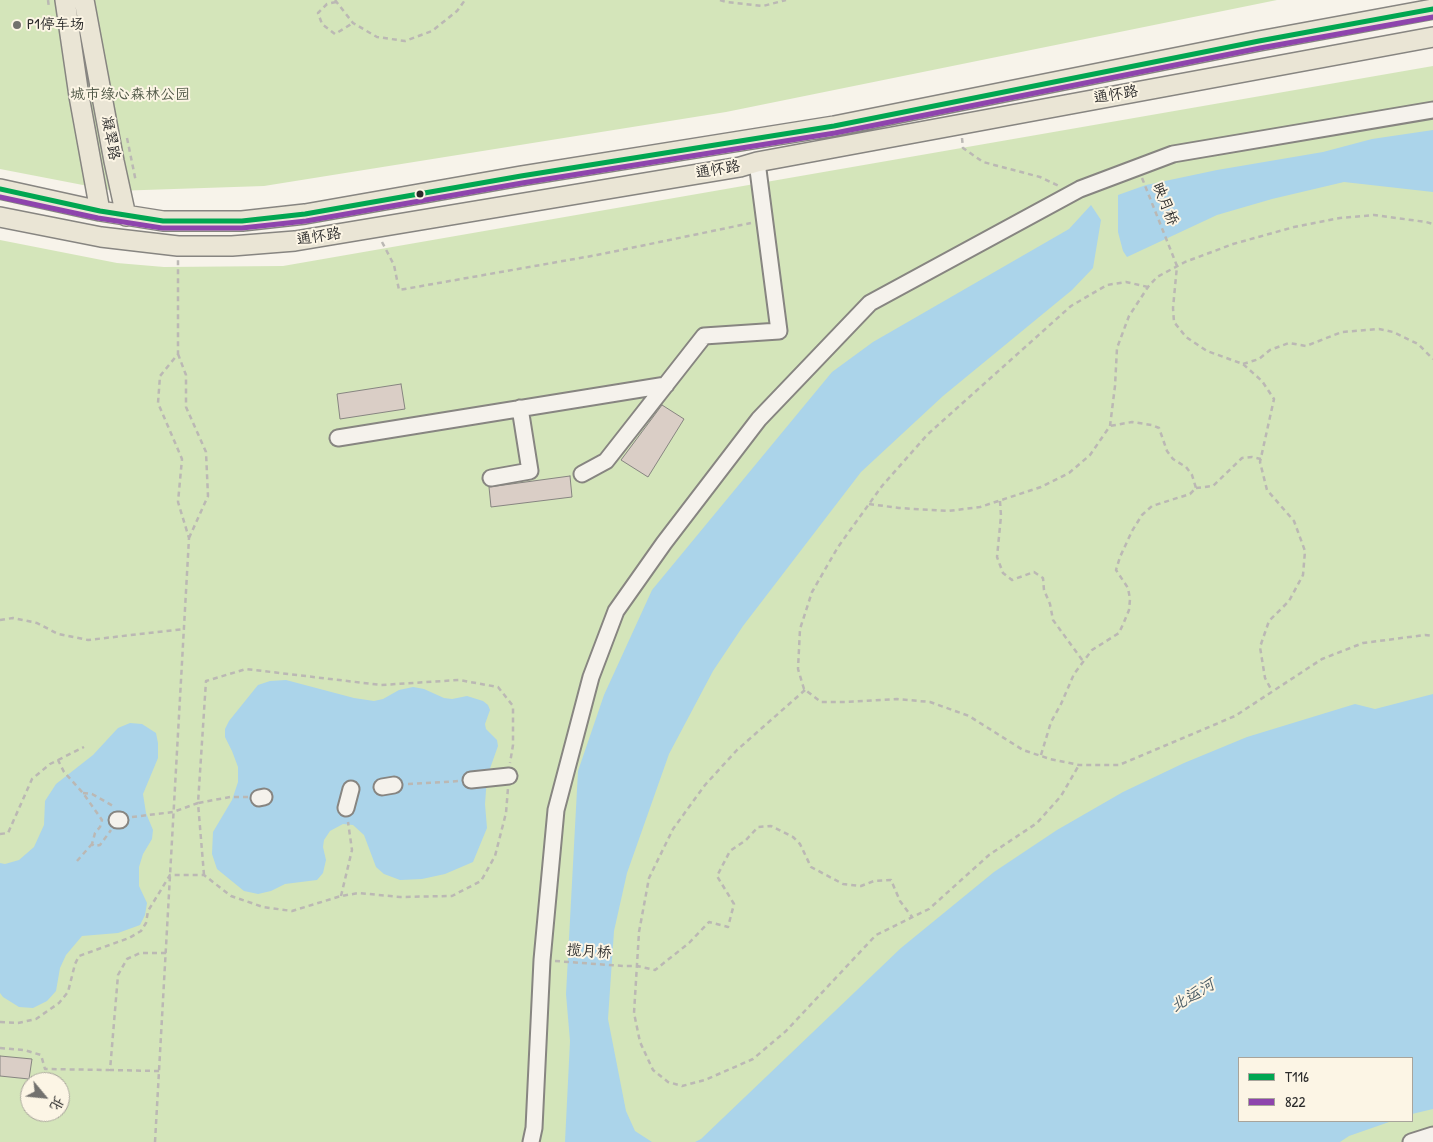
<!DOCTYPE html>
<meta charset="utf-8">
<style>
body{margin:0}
#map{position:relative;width:1433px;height:1142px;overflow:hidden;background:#f7f3ea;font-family:"Patrick Hand","LXGW WenKai TC",sans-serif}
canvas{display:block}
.legend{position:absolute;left:1238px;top:1057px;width:175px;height:65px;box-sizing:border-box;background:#fcf5e5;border:1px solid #a8a49b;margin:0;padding:6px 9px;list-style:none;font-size:15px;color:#2b2b2b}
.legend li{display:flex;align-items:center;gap:10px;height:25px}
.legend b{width:25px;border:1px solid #a8a49b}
.north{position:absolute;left:20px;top:1072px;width:50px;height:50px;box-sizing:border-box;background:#fcf5e5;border:1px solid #a8a49b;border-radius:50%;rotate:118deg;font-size:14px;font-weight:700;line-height:20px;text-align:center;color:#2b2b2b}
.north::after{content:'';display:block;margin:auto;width:18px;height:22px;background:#72716e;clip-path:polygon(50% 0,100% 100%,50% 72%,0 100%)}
</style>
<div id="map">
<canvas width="1433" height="1142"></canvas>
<ul class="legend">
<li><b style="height:6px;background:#00a651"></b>T116</li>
<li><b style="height:6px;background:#8e44ad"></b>822</li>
</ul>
<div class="north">北</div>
</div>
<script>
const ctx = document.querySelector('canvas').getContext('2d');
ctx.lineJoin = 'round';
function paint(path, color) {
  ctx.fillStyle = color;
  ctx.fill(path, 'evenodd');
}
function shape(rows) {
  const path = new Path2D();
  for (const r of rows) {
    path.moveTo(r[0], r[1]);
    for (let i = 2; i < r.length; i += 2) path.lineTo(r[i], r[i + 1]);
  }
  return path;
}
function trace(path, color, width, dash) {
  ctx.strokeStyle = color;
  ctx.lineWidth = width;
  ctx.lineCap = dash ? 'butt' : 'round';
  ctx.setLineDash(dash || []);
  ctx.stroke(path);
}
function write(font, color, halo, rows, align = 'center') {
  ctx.font = font + ' "Patrick Hand","LXGW WenKai TC",sans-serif';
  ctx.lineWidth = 4;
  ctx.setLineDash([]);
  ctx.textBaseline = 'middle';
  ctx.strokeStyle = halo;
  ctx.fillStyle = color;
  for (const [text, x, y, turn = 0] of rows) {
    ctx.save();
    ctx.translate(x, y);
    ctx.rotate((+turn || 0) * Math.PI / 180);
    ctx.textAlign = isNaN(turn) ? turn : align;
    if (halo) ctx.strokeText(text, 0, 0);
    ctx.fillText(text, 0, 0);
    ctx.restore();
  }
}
paint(shape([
 [0,0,1277,0,726,112,264,186,114,191,0,169],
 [1433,66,1433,1142,0,1142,0,240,117,263,164,267,283,266],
 [1239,1058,1412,1058,1412,1121,1239,1121],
 [30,1082,60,1082,60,1112,30,1112]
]), '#d4e5ba');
paint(shape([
 [1433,130,1433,192,1344,182,1272,199,1217,215,1127,257,1123,251,1118,232,1118,195,1146,185,1217,170,1323,152,1372,139],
 [1091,205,1101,220,1093,268,1072,290,943,396,861,472,743,626,713,671,669,754,627,873,614,931,608,1019,626,1111,635,1131,652,1142,565,1142,570,1041,566,994,578,771,604,695,652,590,832,372,873,342,1069,229],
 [286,680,354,698,374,701,383,699,399,690,413,687,424,689,444,698,452,699,467,696,483,701,488,705,490,710,485,724,486,729,497,740,498,746,487,777,485,804,487,828,473,862,445,874,422,879,400,880,384,874,376,867,364,835,353,825,343,824,330,831,324,840,323,847,326,860,323,873,317,880,285,884,271,891,258,894,244,891,217,869,212,854,213,832,232,800,238,782,238,767,232,751,225,737,225,729,229,721,258,685,270,681],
 [1433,694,1433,1109,1412,1114,1412,1058,1239,1058,1239,1121,1392,1121,1349,1136,1340,1142,695,1142,701,1139,901,948,994,872,1057,830,1123,792,1184,763,1247,737,1355,704,1375,709],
 [130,723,142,724,156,733,158,743,158,758,143,794,146,813,153,830,152,839,143,854,139,867,139,886,147,903,145,915,140,925,118,933,82,936,66,955,60,968,56,991,47,1001,33,1008,19,1007,3,997,0,993,0,863,5,864,19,860,34,847,44,825,45,801,56,784,93,755,118,728]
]), '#abd4ea');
const building = shape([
 [401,384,405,409,340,419,337,394,401,384],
 [662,405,684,419,648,477,621,460,662,405],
 [570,476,572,497,491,507,489,487,570,476],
 [0,1056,32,1059,29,1079,0,1076,0,1056]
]);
paint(building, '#dacec6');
trace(building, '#878581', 1);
const minor = shape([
 [338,438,666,385],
 [582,474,606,461,704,336,779,331,757,162],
 [491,478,530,471,520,408],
 [471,780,509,776],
 [382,787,394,785],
 [259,798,264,797],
 [346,808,351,789],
 [117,820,120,820],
 [531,1142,534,1128,542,960,556,810,591,677,616,611,664,543,759,419,870,303,1080,189,1173,154,1433,110],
 [1411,1142,1433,1135]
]);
const major = shape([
 [65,0,79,96,100,211],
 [84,0,114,161,126,216],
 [0,189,100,211,163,221,242,221,305,214,521,176,834,126,1259,41,1433,9],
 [0,217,101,237,178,246,232,246,295,241,740,167,757,162,1433,37]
]);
trace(minor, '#878581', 19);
trace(major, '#878581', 22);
trace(shape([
 [48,0,49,8],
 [335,0,353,23,377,37,405,41,432,31,457,11,465,0],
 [720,0,726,2,763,6,786,0],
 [336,2,327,4,318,13,322,24,335,34,353,23],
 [127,138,136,182],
 [962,138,963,148,983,162,1040,177,1059,186],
 [1142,178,1177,266,1173,308,1174,322,1186,337,1207,351,1243,364,1262,381,1274,399,1260,462,1267,490,1294,521,1305,551,1303,575,1289,601,1269,621,1260,647,1265,678,1272,691],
 [382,242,394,265,399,290,597,255,751,223],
 [1148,287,1126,282,1107,285,1071,306,928,434,882,486,838,547,812,592,800,629,798,669,804,689,821,702,846,702,897,699,930,702,969,716,1023,750,1050,759,1079,765,1119,765,1235,716,1322,659,1363,643,1425,635,1433,636],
 [178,354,186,375,186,407,206,452,208,496,189,538],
 [1243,364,1259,359,1270,350,1289,343,1306,346,1342,332,1379,329,1393,332,1418,344,1433,359],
 [1196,488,1213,486,1242,458,1252,457,1261,459],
 [1000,501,1001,516,997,557,1003,573,1012,580,1034,572,1043,578,1044,590,1050,604,1053,620,1083,661],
 [869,504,899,508,948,511,980,507,1041,487,1069,473,1090,455,1110,426,1115,386,1117,348,1129,316,1148,287,1157,277,1185,262,1233,244,1294,227,1340,218,1374,215,1426,222,1433,224],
 [0,620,13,618,37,623,58,634,88,640,184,629],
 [805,690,737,750,705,785,673,829,649,878,639,932,634,1013,640,1042,653,1070,668,1082,682,1086,705,1080,753,1059,786,1031,876,935,929,909,989,855,1037,823,1061,796,1079,765],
 [1041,755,1051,722,1061,704,1074,674,1092,650,1119,633,1124,622,1129,610,1130,599,1128,588,1116,570,1120,557,1132,531,1142,515,1152,506,1190,494,1196,488,1192,475,1186,467,1173,459,1167,451,1159,428,1152,425,1132,422,1110,426],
 [58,760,84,747],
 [408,784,460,781],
 [83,793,92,794,115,807],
 [248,797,230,797,198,803,206,681,246,669,381,685,459,680,498,687,513,706,513,745,510,763],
 [132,817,173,812,198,803,204,875],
 [0,834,8,833,32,779,50,764,58,760,64,772,83,793,102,820,100,827,95,833,92,844,94,846,100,845,111,830],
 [77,861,92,844],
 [341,896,352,850,348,822],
 [555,961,623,966,637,966,655,970,689,943,709,922,728,927,734,904,717,876,730,851,746,840,758,827,771,826,793,837,800,844,811,867,843,884,861,886,874,881,891,880,900,901,912,917],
 [0,1022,18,1023,36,1019,59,1003,68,992,75,964,79,956,129,938,141,931,146,923,148,911,170,875,204,875,231,896,263,907,292,911,341,896,359,893,400,897,452,896,481,881,495,856,506,813,508,788],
 [0,1048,24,1050,41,1055,45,1069,109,1070],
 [159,1071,110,1070,118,975,127,959,140,953,166,953],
 [155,1142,189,538,178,502,182,459,158,403,160,376,178,354,178,260]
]), '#bbb8b4', 2.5, [5, 4]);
trace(minor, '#f5f2ec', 15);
trace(major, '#eae5d5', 19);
trace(shape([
 [0,189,100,211,163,221,242,221,305,214,521,176,834,126,1259,41,1433,9]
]), '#00a651', 5);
trace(shape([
 [0,197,98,218,162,228,242,228,306,221,522,183,835,133,1260,48,1433,17]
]), '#8e44ad', 5);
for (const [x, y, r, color] of [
 [17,25,5,"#72716e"],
 [420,194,4.5,"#2b2b2b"]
]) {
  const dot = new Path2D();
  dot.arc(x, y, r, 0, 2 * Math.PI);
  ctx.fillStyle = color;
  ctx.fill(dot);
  trace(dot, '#fcf5e5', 2);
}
write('15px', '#2b2b2b', '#fcf5e5', [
 ["P1停车场",27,25]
], 'left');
write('15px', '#4e5645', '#fcf5e5', [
 ["城市绿心森林公园",130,95]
]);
write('15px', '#2b2b2b', '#fcf5e5', [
 ["通怀路",1116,95,-10],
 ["凝翠路",110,138,79],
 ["通怀路",718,170,-10],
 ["映月桥",1165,204,68],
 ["通怀路",319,237,-9],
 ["揽月桥",589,952,4]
]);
write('italic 16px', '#485a64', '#fcf5e5', [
 ["北运河",1193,996,-31]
]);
</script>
